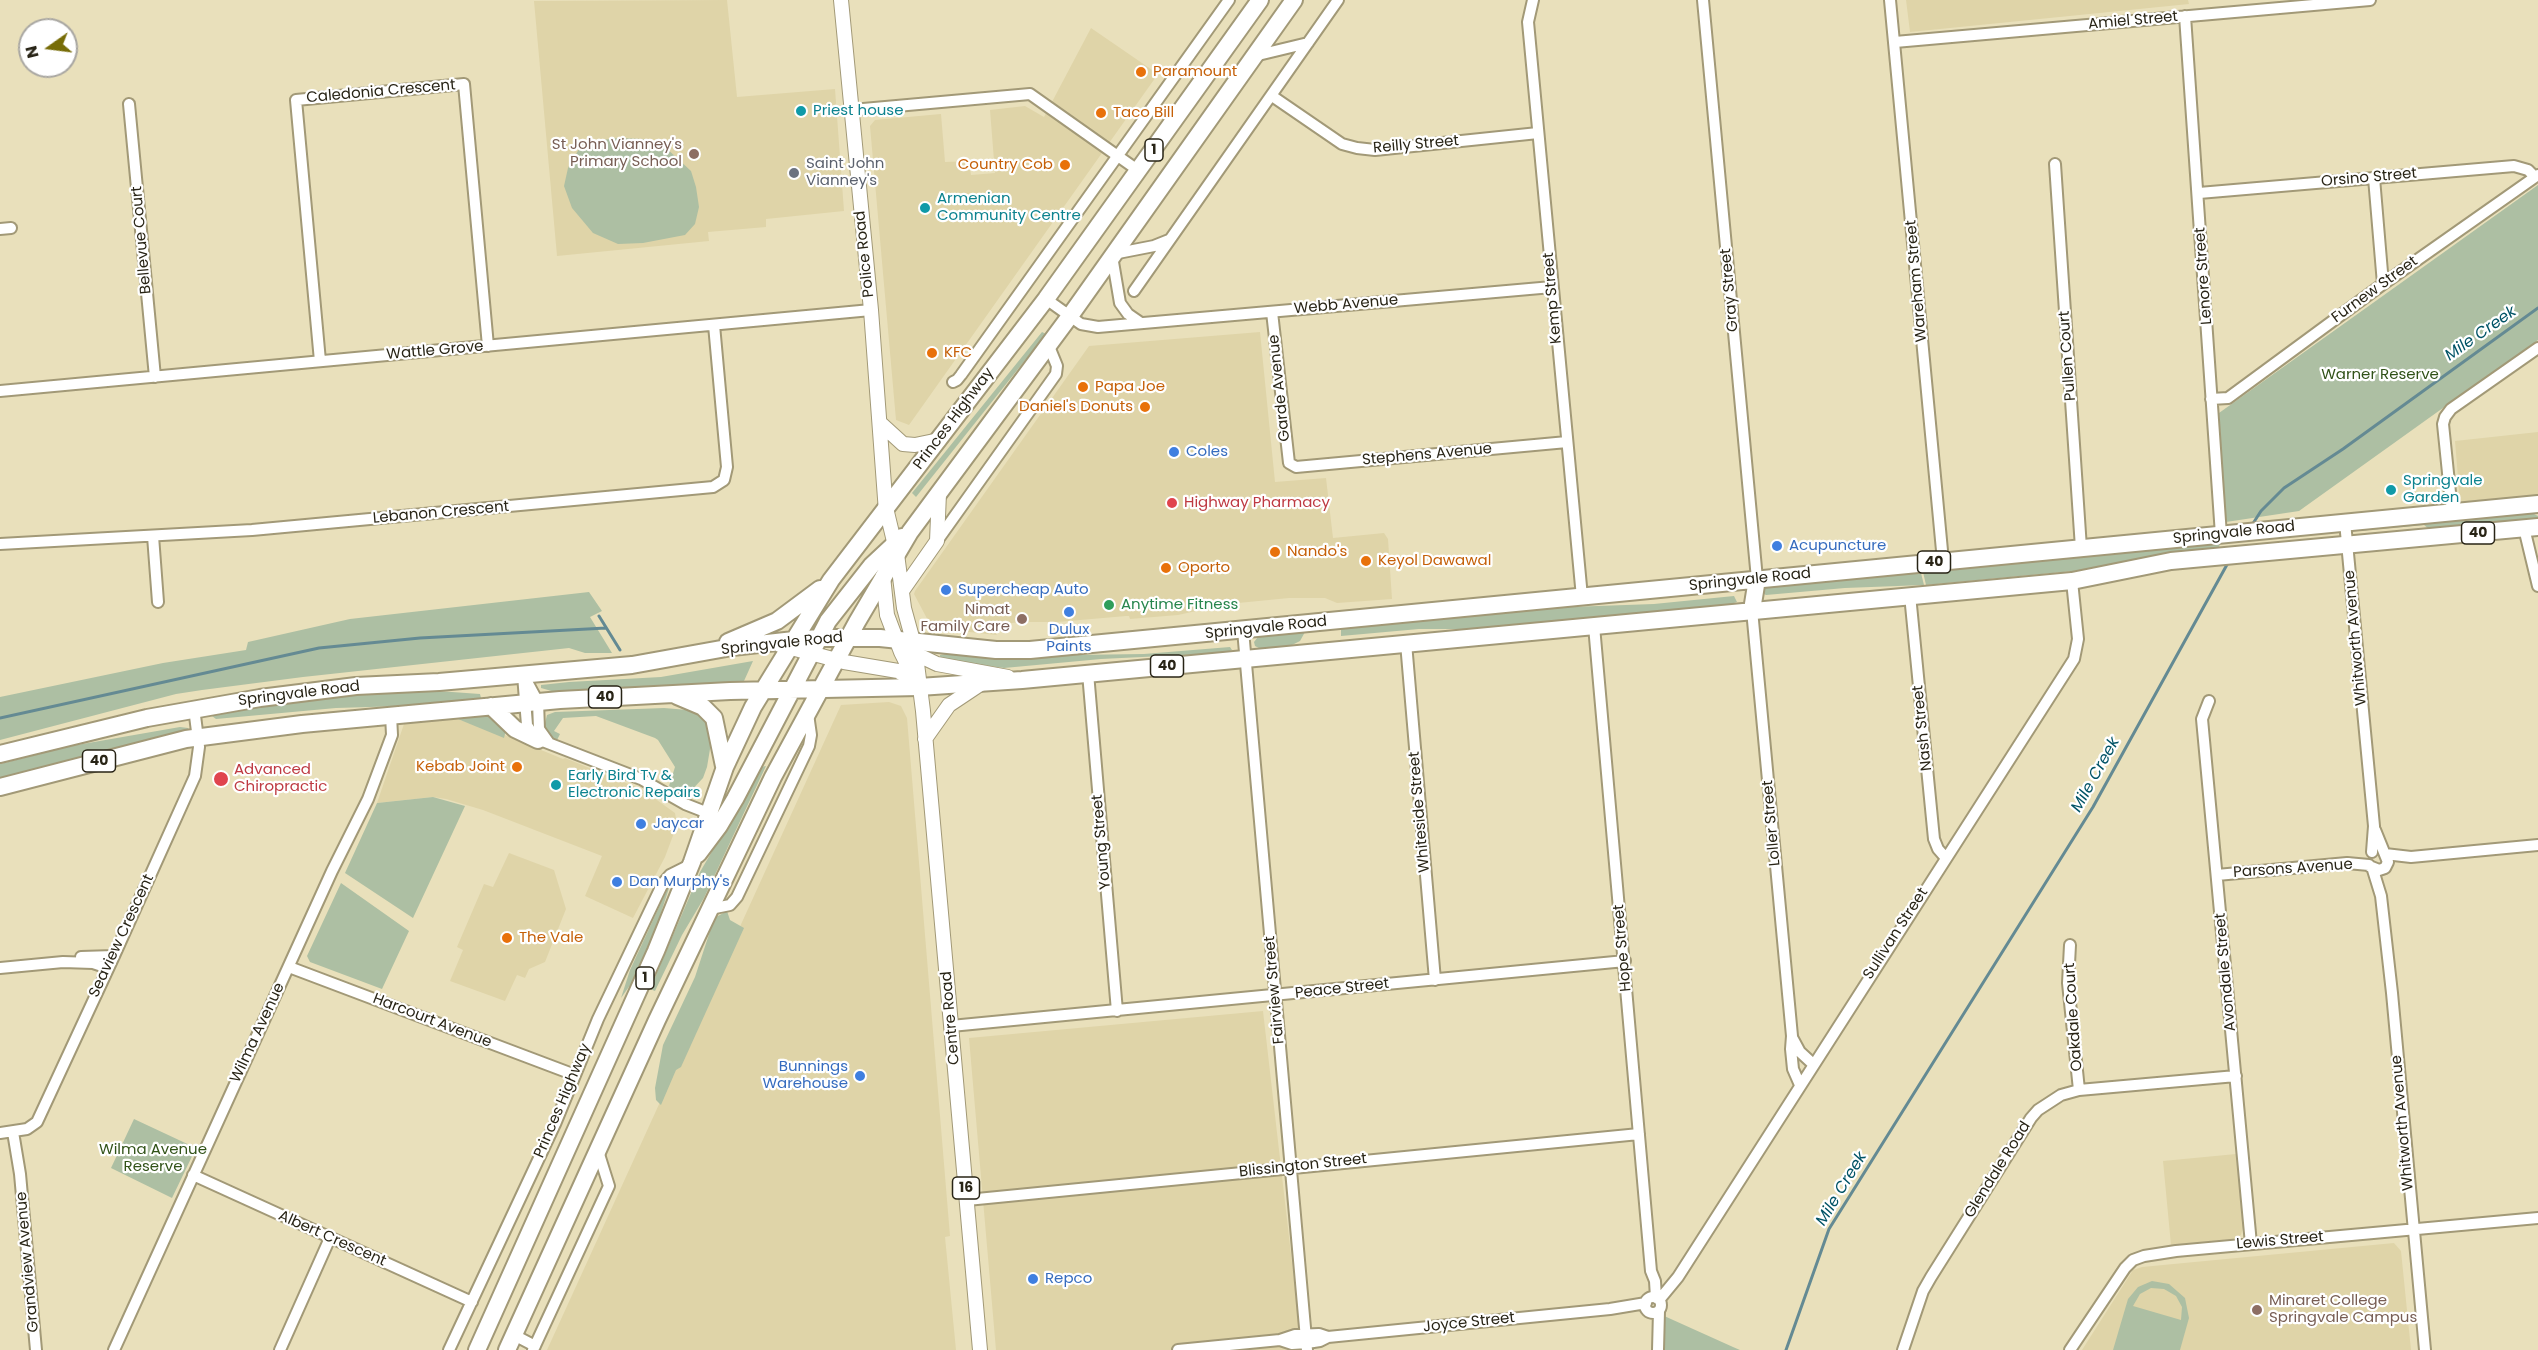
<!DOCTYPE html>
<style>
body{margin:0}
#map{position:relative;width:2538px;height:1350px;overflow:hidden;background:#e9e0bb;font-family:Poppins,sans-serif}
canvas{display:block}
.north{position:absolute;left:18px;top:18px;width:60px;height:60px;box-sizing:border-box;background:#fff;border:2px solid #a9a7a2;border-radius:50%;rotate:256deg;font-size:16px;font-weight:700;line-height:24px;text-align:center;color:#282416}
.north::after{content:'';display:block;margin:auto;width:21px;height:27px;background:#776c07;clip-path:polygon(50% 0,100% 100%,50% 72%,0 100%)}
</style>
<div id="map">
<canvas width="2538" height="1350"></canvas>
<div class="north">N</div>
</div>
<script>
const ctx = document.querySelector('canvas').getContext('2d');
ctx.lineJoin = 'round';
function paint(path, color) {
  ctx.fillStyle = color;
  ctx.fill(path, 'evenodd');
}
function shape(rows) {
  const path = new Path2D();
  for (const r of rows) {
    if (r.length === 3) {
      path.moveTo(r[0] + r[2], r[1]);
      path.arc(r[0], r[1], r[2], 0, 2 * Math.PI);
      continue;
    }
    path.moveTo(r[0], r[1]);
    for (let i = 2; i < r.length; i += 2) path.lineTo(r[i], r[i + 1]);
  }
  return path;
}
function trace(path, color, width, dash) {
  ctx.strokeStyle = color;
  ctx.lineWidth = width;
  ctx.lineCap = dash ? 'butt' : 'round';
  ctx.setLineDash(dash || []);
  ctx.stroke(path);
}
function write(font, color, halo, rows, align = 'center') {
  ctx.font = font + ' Poppins,sans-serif';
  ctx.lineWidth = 4.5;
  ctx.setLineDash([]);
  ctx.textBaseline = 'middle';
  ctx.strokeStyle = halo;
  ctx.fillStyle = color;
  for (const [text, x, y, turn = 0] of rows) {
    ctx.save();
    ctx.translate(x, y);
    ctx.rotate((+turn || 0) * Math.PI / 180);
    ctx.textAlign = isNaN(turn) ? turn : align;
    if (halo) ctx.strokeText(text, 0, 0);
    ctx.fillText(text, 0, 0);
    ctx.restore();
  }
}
paint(shape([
 [727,0,737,97,835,89,844,211,766,219,766,227,708,232,709,241,557,256,534,1],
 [1906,0,2188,0,2189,4,1910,32],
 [1091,28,1158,74,909,425,896,420,870,126,875,120,941,114,945,162,969,161,971,175,995,173,990,110,1025,106,1044,117],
 [1260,332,1275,482,1326,478,1333,538,1384,533,1388,539,1392,599,1337,603,1325,598,1289,598,1228,604,1178,615,1130,619,1129,616,1126,616,1057,622,1021,622,1002,624,993,628,997,635,932,628,914,594,915,591,1089,346],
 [2538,432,2538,495,2460,502,2455,441],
 [889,702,901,706,907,718,950,1236,945,1237,956,1350,547,1350,841,705],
 [454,718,495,731,563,759,565,758,643,790,675,813,677,825,665,857,633,918,585,896,602,856,483,810,446,799,433,797,377,803,404,724],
 [509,853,554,870,566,909,545,962,529,969,525,978,517,975,505,1001,450,981,463,950,457,947,484,884,493,887],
 [1263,1011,1302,1350,996,1350,969,1038],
 [2236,1154,2243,1227,2241,1235,2234,1239,2171,1245,2163,1161],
 [2394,1243,2401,1251,2411,1350,2082,1350,2133,1270,2142,1267]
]), '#dfd4a8');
paint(shape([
 [618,138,643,139,664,146,691,171,696,187,699,207,695,224,685,235,643,243,618,244,593,233,572,208,564,186,568,168,579,149,595,141],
 [2538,185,2538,340,2299,511,2226,522,2219,413],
 [1042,332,1046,334,916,497,912,493],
 [2532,513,2538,516,2538,520,2429,529,2424,525,2358,531,2367,528],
 [2221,542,2218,549,2095,569,1926,585,1923,572],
 [1921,573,1924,585,1845,588,1766,595,1762,593,1764,588,1770,587],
 [589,592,602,611,590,617,612,653,585,653,569,648,303,677,202,690,176,694,0,740,0,697,163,663,246,650,248,642,350,619],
 [1734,596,1737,602,1731,604,1478,629,1419,629,1341,636,1341,629,1569,607,1654,604],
 [1305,632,1300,641,1288,647,1261,649,1255,646,1254,642,1258,637],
 [1230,647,1232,650,1225,653,1101,659,1004,668,940,659,940,655,946,654,1025,659,1073,655,1144,654],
 [753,661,744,681,735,682,555,692,541,688,541,685,569,682,661,677],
 [438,691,480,694,481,698,403,706,336,708,216,719,212,716,230,710,354,695],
 [664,708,688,710,699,713,707,718,711,743,707,767,703,778,688,794,682,793,669,786,675,767,658,740,655,738,596,716,563,718,554,731,560,734,557,740,548,736,544,727,547,715,555,712],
 [489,715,506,730,504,738,453,717],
 [180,727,188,728,189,730,112,751,110,750,96,753,0,780,0,764,71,746],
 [766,766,704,898,682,935,655,991,650,989,700,872,761,767],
 [433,797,465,806,413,918,345,873,377,803],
 [672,879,655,931,633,981,621,998,630,970],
 [341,883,409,931,382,989,310,962,307,956],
 [727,911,730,920,744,928,681,1067,676,1070,661,1105,656,1100,655,1088,663,1045,695,977,713,922,716,917],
 [134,1119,196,1148,172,1198,111,1168],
 [2152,1281,2169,1284,2185,1298,2189,1318,2180,1350,2113,1350,2128,1299,2138,1287],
 [2151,1288,2164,1289,2176,1296,2182,1307,2181,1320,2133,1306,2140,1294],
 [1662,1315,1733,1347,1740,1350,1665,1350]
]), '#adbfa3');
trace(shape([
 [2252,525,2261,511,2284,488,2343,449,2538,308],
 [599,616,620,650],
 [0,718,319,648,420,638,606,628],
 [1786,1350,1829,1229,2093,807,2229,561]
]), '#648a93', 3);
const minor = shape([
 [1533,0,1528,22,1582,597],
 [1703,0,1757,579],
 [1890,0,1943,561],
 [2185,16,2221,535],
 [1895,42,2370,0],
 [1254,56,1308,43],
 [1272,96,1342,144,1357,148,1375,150,1538,133],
 [129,104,155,377],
 [852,110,1030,94,1139,171],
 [2055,164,2081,548],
 [2374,178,2383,284],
 [2199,193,2514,166,2528,170,2535,177],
 [0,229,11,228],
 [1113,254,1154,246,1169,240],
 [1112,256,1120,303,1128,314,1141,323],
 [1134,291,1338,0],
 [1046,299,1081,324,1098,327,1552,287],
 [1272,312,1289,463,1296,467,1567,442],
 [320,361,296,100,464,84,488,346],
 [953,382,957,380,961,375,1229,0],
 [0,391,871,310],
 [2211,399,2228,398,2383,284,2538,175],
 [2452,512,2443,424,2445,417,2451,409,2538,348],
 [2345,522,2374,826,2372,852],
 [2524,528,2538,586],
 [153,536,158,602],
 [937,541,1056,374,1057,366,1048,344],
 [0,544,252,530,713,487,724,480,727,467,714,325],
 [1910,595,1934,839,1938,849,1945,857],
 [1752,610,1792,1036,1791,1049,1793,1069,1800,1085],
 [1594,626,1651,1271,1655,1281,1656,1298],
 [1243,630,1307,1350],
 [1406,643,1435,980],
 [1088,673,1117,1011],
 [523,675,527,725,535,738,641,779,685,804,708,813],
 [525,678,538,702,539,729,549,743],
 [2209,701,2202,719,2251,1244],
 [2385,854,2411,857,2538,845],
 [2369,866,2379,870,2385,868,2388,862,2375,830],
 [2373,870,2381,896,2392,993,2425,1350],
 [2217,875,2347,863,2369,865],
 [710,909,730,905,737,897,809,746,811,735,808,714],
 [2070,945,2068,983,2079,1090],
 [81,957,114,956],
 [289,967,575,1075],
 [0,968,63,962,93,963,108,968],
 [951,1026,1625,961],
 [1793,1039,1800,1052,1813,1064],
 [13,1132,20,1174,36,1350],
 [0,1133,27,1129,37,1122,114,956,195,776,199,747,194,708],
 [193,1175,472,1302],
 [967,1200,1639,1134],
 [1653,1305,8],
 [1659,1300,1678,1277,2074,659,2078,639,2072,581],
 [514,1335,535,1346],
 [1280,1340,1292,1344,1307,1343,1320,1341,1328,1337,1610,1309,1646,1303],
 [114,1350,332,871,368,799,392,735,391,715],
 [280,1350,330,1238],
 [449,1350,555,1124,598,1019,663,883,670,875,690,865],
 [533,1350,609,1186,598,1151],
 [1178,1350,1280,1340,1295,1335,1319,1334,1328,1337],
 [1658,1350,1659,1311],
 [1903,1350,1923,1291,1931,1277,2031,1118,2038,1110,2061,1095,2079,1090,2236,1076],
 [2070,1350,2125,1268,2133,1260,2144,1256,2176,1251,2538,1218]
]);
const major = shape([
 [841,0,871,310,886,512],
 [880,423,903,444,915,445,939,440],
 [886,508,897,554,904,608,915,648,923,711,980,1350],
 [883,576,887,615,901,652,915,680],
 [902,591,937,541,939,493],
 [780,645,844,662,898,671,914,681],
 [912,652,937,664,1008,677],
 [925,739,949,705,982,683]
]);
const highway = shape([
 [1752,610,1757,579],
 [728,642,777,621,820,589],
 [677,696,703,707,714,718,724,766],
 [491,706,515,729,538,740],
 [0,754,147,718,260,698,356,686,439,682,632,665,732,647,794,640,819,638,880,638,996,650,1030,650,2538,504],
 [0,787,186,739,302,724,560,700,730,691,919,687,1022,680,2072,581,2171,561,2538,527],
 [698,854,719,826,735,799,828,621,872,565,902,537],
 [477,1350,656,951,692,862,725,767,753,707,831,580,1046,299,1260,0],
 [507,1350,657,1020,773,777,857,622,910,532,1070,316,1294,0]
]);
trace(minor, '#a29977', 14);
trace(major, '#a29977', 16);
trace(highway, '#a29977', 20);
trace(minor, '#fff', 10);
trace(major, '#fff', 14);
trace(highway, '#fff', 16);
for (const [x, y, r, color] of [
 [1141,72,6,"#e8710a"],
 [801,111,6,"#0f9aa8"],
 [1101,113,6,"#e8710a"],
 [694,154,6,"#8d6e63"],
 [1065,165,6,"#e8710a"],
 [794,173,6,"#6b7280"],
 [925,208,6,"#0f9aa8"],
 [932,353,6,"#e8710a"],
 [1083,387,6,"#e8710a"],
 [1145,407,6,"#e8710a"],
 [1174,452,6,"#3f7fe0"],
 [2391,490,6,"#0f9aa8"],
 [1172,503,6,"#e0444e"],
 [1777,546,6,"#3f7fe0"],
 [1275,552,6,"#e8710a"],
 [1366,561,6,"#e8710a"],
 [1166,568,6,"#e8710a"],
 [946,590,6,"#3f7fe0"],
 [1109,605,6,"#2e9e5b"],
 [1069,612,6,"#3f7fe0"],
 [1022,619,6,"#8d6e63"],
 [517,767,6,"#e8710a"],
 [221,779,8,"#e0444e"],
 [556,785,6,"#0f9aa8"],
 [641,824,6,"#3f7fe0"],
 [617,882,6,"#3f7fe0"],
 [507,938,6,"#e8710a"],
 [860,1076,6,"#3f7fe0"],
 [1033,1279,6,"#3f7fe0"],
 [2257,1310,6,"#8d6e63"]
]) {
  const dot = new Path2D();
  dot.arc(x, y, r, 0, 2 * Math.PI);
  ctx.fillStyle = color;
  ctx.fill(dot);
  trace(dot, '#fff', 2);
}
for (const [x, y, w] of [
 [1154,150,18],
 [2478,533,33],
 [1934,562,33],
 [1167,666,33],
 [605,697,33],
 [99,761,33],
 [645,978,18],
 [966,1188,27]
]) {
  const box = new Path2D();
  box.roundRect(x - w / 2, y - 11, w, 22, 4.5);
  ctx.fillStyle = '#fff';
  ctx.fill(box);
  trace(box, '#282416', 1.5);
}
write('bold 14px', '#282416', null, [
 ["1",1154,150],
 ["40",2478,533],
 ["40",1934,562],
 ["40",1167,666],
 ["40",605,697],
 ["40",99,761],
 ["1",645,978],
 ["16",966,1188]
]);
write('15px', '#282416', '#fff', [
 ["Amiel Street",2133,21,-5],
 ["Caledonia Crescent",381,92,-5],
 ["Reilly Street",1416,145,-5],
 ["Orsino Street",2369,178,-5],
 ["Bellevue Court",142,240,-95],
 ["Police Road",865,254,-96],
 ["Lenore Street",2204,276,-94],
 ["Wareham Street",1917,281,-95],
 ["Gray Street",1730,290,-95],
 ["Furnew Street",2375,290,-36],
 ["Kemp Street",1553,298,-95],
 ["Webb Avenue",1346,305,-5],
 ["Wattle Grove",435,351,-5],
 ["Pullen Court",2068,356,-94],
 ["Garde Avenue",1280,388,-96],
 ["Princes Highway",954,419,-53],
 ["Stephens Avenue",1427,455,-5],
 ["Lebanon Crescent",441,513,-5],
 ["Springvale Road",2234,533,-6],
 ["Springvale Road",1750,580,-6],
 ["Springvale Road",1266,628,-6],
 ["Whitworth Avenue",2356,638,-95],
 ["Springvale Road",782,644,-6],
 ["Springvale Road",299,694,-7],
 ["Nash Street",1923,728,-96],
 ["Whiteside Street",1420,812,-95],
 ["Loller Street",1772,823,-95],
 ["Young Street",1102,842,-95],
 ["Parsons Avenue",2293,869,-4],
 ["Sullivan Street",1896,934,-57],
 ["Seaview Crescent",122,936,-65],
 ["Hope Street",1623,948,-95],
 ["Avondale Street",2226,972,-95],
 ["Peace Street",1342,989,-6],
 ["Fairview Street",1275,990,-95],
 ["Oakdale Court",2074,1017,-94],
 ["Centre Road",951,1018,-95],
 ["Harcourt Avenue",432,1021,21],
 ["Wilma Avenue",258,1033,-65],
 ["Princes Highway",563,1101,-67],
 ["Whitworth Avenue",2403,1123,-95],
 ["Blissington Street",1303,1166,-6],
 ["Glendale Road",1998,1170,-58],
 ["Albert Crescent",332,1239,24],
 ["Lewis Street",2280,1241,-5],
 ["Grandview Avenue",28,1262,-95],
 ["Joyce Street",1469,1323,-6]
]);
write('15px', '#c56008', '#fff', [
 ["Paramount",1153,72],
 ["Taco Bill",1113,113],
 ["Country Cob",1053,165,"right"],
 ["KFC",944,353],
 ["Papa Joe",1095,387],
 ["Daniel's Donuts",1133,407,"right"],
 ["Nando's",1287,552],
 ["Keyol Dawawal",1378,561],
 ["Oporto",1178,568],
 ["Kebab Joint",505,767,"right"],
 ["The Vale",519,938]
], 'left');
write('15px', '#0d838f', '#fff', [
 ["Priest house",813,111],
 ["Armenian",937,199],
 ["Community Centre",937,216],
 ["Springvale",2403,481],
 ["Garden",2403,498],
 ["Early Bird Tv &",568,776],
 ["Electronic Repairs",568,793]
], 'left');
write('15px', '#785e54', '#fff', [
 ["St John Vianney's",682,145],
 ["Primary School",682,162],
 ["Nimat",1010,610],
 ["Family Care",1010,627],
 ["Minaret College",2269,1301,"left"],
 ["Springvale Campus",2269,1318,"left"]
], 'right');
write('15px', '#5b616d', '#fff', [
 ["Saint John",806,164],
 ["Vianney's",806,181]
], 'left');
write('15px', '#315218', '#fff', [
 ["Warner Reserve",2380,375],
 ["Wilma Avenue",153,1150],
 ["Reserve",153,1167]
]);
write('15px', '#366cbe', '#fff', [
 ["Coles",1186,452],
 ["Acupuncture",1789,546],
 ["Supercheap Auto",958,590],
 ["Dulux",1069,630,"center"],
 ["Paints",1069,647,"center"],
 ["Jaycar",653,824],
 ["Dan Murphy's",629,882],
 ["Bunnings",848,1067,"right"],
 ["Warehouse",848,1084,"right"],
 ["Repco",1045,1279]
], 'left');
write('15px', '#be3a42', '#fff', [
 ["Highway Pharmacy",1184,503],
 ["Advanced",234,770],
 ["Chiropractic",234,787]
], 'left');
write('15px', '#27864d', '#fff', [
 ["Anytime Fitness",1121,605]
], 'left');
write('italic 16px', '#005366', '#fff', [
 ["Mile Creek",2481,334,-35],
 ["Mile Creek",2096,775,-61],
 ["Mile Creek",1842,1189,-59]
]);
</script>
